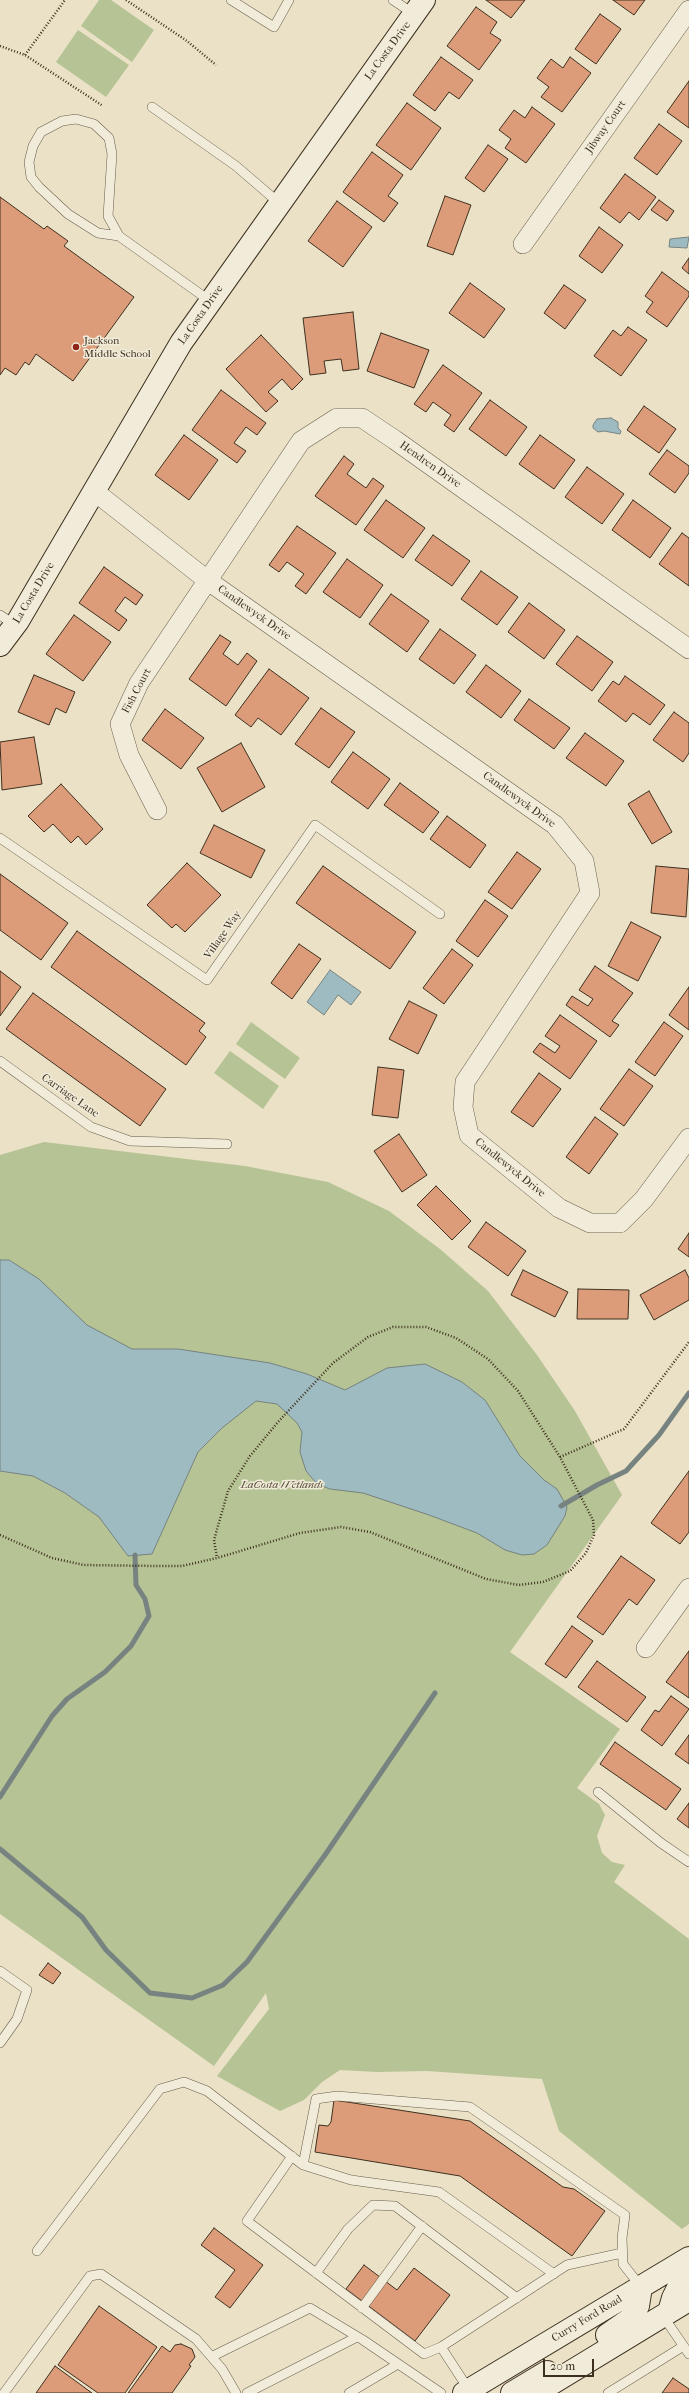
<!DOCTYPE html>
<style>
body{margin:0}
#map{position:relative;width:689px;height:2393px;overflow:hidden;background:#eae1c6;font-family:"IM FELL French Canon",serif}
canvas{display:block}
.scale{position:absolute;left:543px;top:2359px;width:51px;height:18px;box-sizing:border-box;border:2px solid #3e301f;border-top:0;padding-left:5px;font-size:12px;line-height:14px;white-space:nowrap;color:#3e301f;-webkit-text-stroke:3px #f1ecda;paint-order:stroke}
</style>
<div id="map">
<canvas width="689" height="2393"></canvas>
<div class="scale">20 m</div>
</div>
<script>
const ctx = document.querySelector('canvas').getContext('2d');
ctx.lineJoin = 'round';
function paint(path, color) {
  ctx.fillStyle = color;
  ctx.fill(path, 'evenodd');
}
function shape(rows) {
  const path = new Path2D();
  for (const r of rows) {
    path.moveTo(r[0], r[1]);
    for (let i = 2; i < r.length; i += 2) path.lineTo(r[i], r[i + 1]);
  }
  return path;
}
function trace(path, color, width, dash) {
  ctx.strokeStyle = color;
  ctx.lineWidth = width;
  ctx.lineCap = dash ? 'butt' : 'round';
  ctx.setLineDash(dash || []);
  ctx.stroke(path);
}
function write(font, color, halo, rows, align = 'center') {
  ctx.font = font + ' "IM FELL French Canon",serif';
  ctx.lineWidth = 3;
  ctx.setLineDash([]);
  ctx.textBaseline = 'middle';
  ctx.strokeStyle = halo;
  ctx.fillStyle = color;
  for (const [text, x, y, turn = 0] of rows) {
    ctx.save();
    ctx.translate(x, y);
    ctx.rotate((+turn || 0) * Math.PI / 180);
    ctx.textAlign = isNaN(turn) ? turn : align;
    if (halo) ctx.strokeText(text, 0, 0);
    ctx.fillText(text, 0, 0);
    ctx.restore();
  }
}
paint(shape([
 [99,0,111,0,154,30,132,62,81,26],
 [78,30,129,65,106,97,56,62],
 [251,1022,300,1058,285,1079,236,1044],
 [230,1051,279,1086,263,1109,214,1073],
 [44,1142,245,1166,328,1182,389,1211,440,1249,488,1291,537,1355,575,1411,622,1495,510,1652,620,1729,577,1788,599,1804,605,1815,597,1836,602,1853,612,1862,625,1865,614,1882,689,1939,689,2224,682,2229,559,2131,542,2079,427,2071,377,2072,340,2070,322,2082,304,2100,280,2111,217,2076,269,2009,266,1993,214,2066,0,1914,0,1155]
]), '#b6c395');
const water = shape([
 [689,237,687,248,669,247,670,239,689,237],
 [611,418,618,422,618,428,621,431,620,434,604,431,598,432,593,428,593,425,597,419,611,418],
 [330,970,361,992,351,1005,338,995,324,1015,307,1002,330,970],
 [0,1260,9,1260,39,1279,87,1325,132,1349,178,1349,270,1363,307,1374,345,1390,387,1368,425,1364,462,1382,485,1400,520,1456,544,1480,557,1489,567,1507,565,1516,547,1545,534,1554,522,1555,505,1550,477,1533,429,1515,363,1493,330,1489,317,1484,306,1471,300,1452,302,1432,297,1423,277,1404,256,1401,222,1428,198,1452,152,1554,128,1556,99,1517,65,1493,33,1476,0,1471,0,1260]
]);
paint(water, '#9dbbc0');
trace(water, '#778380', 1);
trace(shape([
 [561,1506,597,1485,626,1471,659,1435,689,1393],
 [0,1797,52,1716,67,1699,105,1672,131,1646,149,1616,145,1599,136,1585,135,1555],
 [0,1849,82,1917,106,1950,150,1993,192,1998,223,1985,247,1962,325,1855,435,1693]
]), '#778380', 5);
const building = shape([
 [486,0,525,0,511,18,486,0],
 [613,0,645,0,634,15,613,0],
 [476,7,497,22,490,33,501,40,479,70,447,46,476,7],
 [600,14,621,29,596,64,575,49,600,14],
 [441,57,473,80,459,99,449,92,435,111,413,95,441,57],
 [570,57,591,73,562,112,541,97,549,87,537,78,551,59,563,68,570,57],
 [689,81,689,128,667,112,689,81],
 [407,103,441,128,411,170,376,145,407,103],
 [532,107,555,124,526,163,505,148,511,139,499,130,514,110,525,118,532,107],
 [659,124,682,141,657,175,634,158,659,124],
 [488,145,508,159,484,192,465,178,488,145],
 [372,152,403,175,388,196,398,203,384,222,343,192,372,152],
 [625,174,656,197,639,220,629,212,620,223,600,208,625,174],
 [445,196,471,205,453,255,427,246,445,196],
 [0,197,44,229,47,226,68,241,64,246,134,297,73,381,36,354,29,365,25,362,16,375,5,368,0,375,0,197],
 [659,200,674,211,667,221,651,210,659,200],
 [337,201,372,227,343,267,308,241,337,201],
 [599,227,623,245,602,273,579,256,599,227],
 [689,258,689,274,682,268,689,258],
 [662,272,689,292,689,296,667,327,646,312,653,302,645,296,662,272],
 [470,283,505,309,484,338,449,313,470,283],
 [564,285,586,300,565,329,544,313,564,285],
 [353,312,359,369,343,371,341,359,324,361,326,373,310,375,303,318,353,312],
 [628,327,647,340,621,376,594,356,613,330,621,336,628,327],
 [381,333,429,350,414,388,367,371,381,333],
 [261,335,303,379,292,390,282,379,268,392,278,401,266,412,226,369,261,335],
 [443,365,482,393,454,432,444,425,451,415,433,402,426,412,414,404,443,365],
 [221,390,266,423,257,435,246,427,234,443,246,451,237,463,192,430,221,390],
 [490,400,527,427,506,456,469,429,490,400],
 [644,406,676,429,659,453,627,430,644,406],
 [184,435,218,460,189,500,155,475,184,435],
 [540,435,575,460,554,489,519,464,540,435],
 [667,450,689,466,689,473,675,493,649,474,667,450],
 [344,456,354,464,347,474,366,488,373,478,384,486,356,525,315,496,344,456],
 [587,467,624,494,602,524,565,497,587,467],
 [386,500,425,528,403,558,364,530,386,500],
 [633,500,671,528,650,558,612,530,633,500],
 [297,526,336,553,306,594,295,586,304,574,287,562,279,572,269,565,297,526],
 [682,533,689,538,689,586,659,564,682,533],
 [433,535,470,561,452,586,415,560,433,535],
 [347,559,383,585,360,618,323,592,347,559],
 [104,567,143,595,136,605,125,597,115,611,127,620,119,631,79,603,104,567],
 [481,571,518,597,497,625,461,599,481,571],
 [391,594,429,621,407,652,369,624,391,594],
 [529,603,565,630,544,659,508,632,529,603],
 [74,615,111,642,83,681,46,654,74,615],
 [440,629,476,655,454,684,419,659,440,629],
 [220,635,231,642,223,654,238,665,247,653,257,661,226,706,189,679,220,635],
 [577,636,613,662,592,691,556,664,577,636],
 [486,665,521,691,501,718,466,692,486,665],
 [269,669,309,698,281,735,258,718,251,727,235,715,269,669],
 [34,675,75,692,66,713,56,708,49,725,18,712,34,675],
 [625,676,665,705,650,725,633,713,626,722,598,701,613,681,619,685,625,676],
 [529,699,570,728,554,749,514,720,529,699],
 [321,708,355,732,329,768,295,744,321,708],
 [165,709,204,738,181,769,142,740,165,709],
 [674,712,689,723,689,753,683,762,653,740,674,712],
 [585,733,624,761,606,786,566,758,585,733],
 [34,737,42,784,2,790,0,742,34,737],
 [241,743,265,787,222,812,197,768,241,743],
 [353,752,390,779,368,809,331,782,353,752],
 [400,783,439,812,423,833,384,805,400,783],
 [61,784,103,829,86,845,78,836,71,843,53,824,44,832,28,816,61,784],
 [649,791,672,832,652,844,628,804,649,791],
 [447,816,486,845,470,868,430,839,447,816],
 [214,825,265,850,251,878,200,853,214,825],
 [517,852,541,869,512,909,488,892,517,852],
 [187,863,221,895,185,932,176,924,172,928,147,905,187,863],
 [323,866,416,932,390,969,296,903,323,866],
 [656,866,689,869,686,917,651,913,656,866],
 [0,874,68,923,41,960,0,930,0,874],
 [485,900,508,916,478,957,456,941,485,900],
 [631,922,661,937,638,981,608,966,631,922],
 [77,931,205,1023,199,1031,206,1037,186,1065,51,967,77,931],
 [299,944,321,959,292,999,271,983,299,944],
 [452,949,473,965,444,1004,423,988,452,949],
 [595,966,633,993,612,1021,619,1025,610,1037,566,1005,572,996,588,1006,593,999,579,990,595,966],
 [0,971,21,987,0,1016,0,971],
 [689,987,689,1030,669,1015,689,987],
 [33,993,166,1089,140,1126,6,1029,33,993],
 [409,1001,437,1015,418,1054,389,1039,409,1001],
 [560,1015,597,1041,570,1079,533,1052,540,1043,555,1053,560,1046,545,1036,560,1015],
 [664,1022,683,1036,655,1076,635,1062,664,1022],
 [378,1067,404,1070,398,1118,372,1115,378,1067],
 [629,1069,653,1086,624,1126,600,1109,629,1069],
 [539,1073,561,1089,533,1127,511,1112,539,1073],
 [595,1117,618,1134,589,1174,566,1157,595,1117],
 [399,1134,427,1175,402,1192,374,1151,399,1134],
 [436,1186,471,1221,452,1240,417,1205,436,1186],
 [486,1222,526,1251,508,1276,468,1247,486,1222],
 [689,1233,689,1257,678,1249,689,1233],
 [523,1270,568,1292,555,1317,511,1295,523,1270],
 [685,1270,689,1278,689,1300,654,1320,640,1295,685,1270],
 [578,1289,629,1290,628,1319,577,1319,578,1289],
 [689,1471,689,1532,680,1544,651,1523,689,1471],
 [621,1556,655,1580,637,1605,629,1599,603,1635,577,1617,621,1556],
 [572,1626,593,1641,566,1678,545,1664,572,1626],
 [689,1651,689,1698,666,1682,689,1651],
 [597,1661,646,1697,627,1722,578,1687,597,1661],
 [671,1696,689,1709,662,1746,641,1730,655,1710,659,1712,671,1696],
 [689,1735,689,1764,675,1754,689,1735],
 [615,1742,681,1789,666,1810,600,1764,615,1742],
 [689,1803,689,1828,677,1819,689,1803],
 [48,1963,61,1973,53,1984,39,1975,48,1963],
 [334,2100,470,2121,563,2187,574,2189,605,2211,572,2256,460,2176,315,2152,319,2125,328,2126,331,2122,334,2100],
 [214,2228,263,2265,230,2308,215,2297,235,2270,201,2245,214,2228],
 [364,2265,397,2290,414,2268,450,2295,415,2341,346,2289,364,2265],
 [99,2306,157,2347,125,2393,98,2393,58,2365,99,2306],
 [181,2344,192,2349,195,2357,189,2365,191,2366,172,2393,128,2393,162,2346,170,2352,175,2345,181,2344],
 [55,2366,92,2393,36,2393,55,2366],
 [673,2378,689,2389,689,2393,662,2393,673,2378]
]);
paint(building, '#dc9c79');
trace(building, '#3e301f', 1);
const lane = shape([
 [231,0,274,27,289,0],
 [393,0,414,14],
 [152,107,236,166,279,203],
 [119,236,98,233,68,214,39,187,31,177,29,162,33,146,41,132,62,121,76,119,94,124,109,138,112,154,108,216,119,236,210,301],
 [0,615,15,625],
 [0,838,207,980,315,825,440,914],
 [0,1061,91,1127,130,1141,227,1144],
 [598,1792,661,1843,689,1862],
 [0,1971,27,1990,17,2019,0,2043],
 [292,2156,247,2221,424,2354,441,2347,567,2265,622,2253],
 [303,2165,351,2180,439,2192,554,2274],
 [37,2251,160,2089,184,2082,207,2091,303,2165,316,2099,337,2096,470,2107,625,2215,622,2238,623,2264,641,2287],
 [316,2273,348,2229,373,2205,395,2206,517,2298],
 [362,2308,422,2226],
 [663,2316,689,2354],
 [441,2347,469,2390],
 [213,2356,310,2308,363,2340,441,2393],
 [4,2393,90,2276,101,2274,196,2339,222,2369,236,2393],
 [247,2393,357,2337],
 [349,2393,398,2364],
 [608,2393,682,2347]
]);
const street = shape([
 [523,244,689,10],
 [94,491,207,580,555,825,584,861,590,893,465,1082,463,1107,469,1135,559,1208,590,1223,620,1223,644,1199,689,1138],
 [157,810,129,755,120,724,139,683,301,441,337,418,362,418,395,440,689,649],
 [646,1648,689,1588]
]);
const secondary = shape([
 [0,645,18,621,59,551,181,343,424,0],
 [669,2312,673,2298,682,2280,689,2275],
 [607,2335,630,2319,638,2306,641,2287],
 [464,2393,689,2258],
 [512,2393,547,2372],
 [536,2393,689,2300]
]);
trace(lane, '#695c49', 10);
trace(street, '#695c49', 20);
trace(secondary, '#3e301f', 24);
trace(shape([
 [126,0,187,41,216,65],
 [0,46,25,55,103,106],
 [25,55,65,0],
 [560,1457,624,1429,689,1342],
 [0,1535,52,1558,84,1565,156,1566,182,1566,217,1558,300,1533,341,1527,370,1532,486,1579,519,1585,543,1582,570,1571,586,1553,594,1535,593,1520,560,1457,518,1391,488,1359,456,1338,426,1327,393,1327,368,1337,333,1363,278,1422,250,1456,228,1491,214,1540,217,1558]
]), '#3e301f', 2.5, [1, 2]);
trace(lane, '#f1ecda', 9);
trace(street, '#f1ecda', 19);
trace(secondary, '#f1ecda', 22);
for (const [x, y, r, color] of [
 [76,347,4,"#8f2418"]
]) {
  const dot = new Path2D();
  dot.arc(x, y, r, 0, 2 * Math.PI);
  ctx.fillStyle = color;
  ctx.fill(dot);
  trace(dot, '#f1ecda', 1.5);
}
write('11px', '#3e301f', '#f1ecda', [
 ["La Costa Drive",388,51,-54],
 ["Jibway Court",606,127,-55],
 ["La Costa Drive",201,315,-55],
 ["Hendren Drive",430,465,35],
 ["La Costa Drive",34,593,-59],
 ["Candlewyck Drive",254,613,35],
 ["Fish Court",137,691,-62],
 ["Candlewyck Drive",519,800,36],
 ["Village Way",223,935,-55],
 ["Carriage Lane",70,1096,35],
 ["Candlewyck Drive",510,1168,39],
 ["Curry Ford Road",587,2319,-31]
]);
write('11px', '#3e301f', '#f1ecda', [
 ["Jackson",84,341],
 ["Middle School",84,354]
], 'left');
write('italic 11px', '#564d37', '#f1ecda', [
 ["LaCosta Wetlands",282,1485]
]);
</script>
